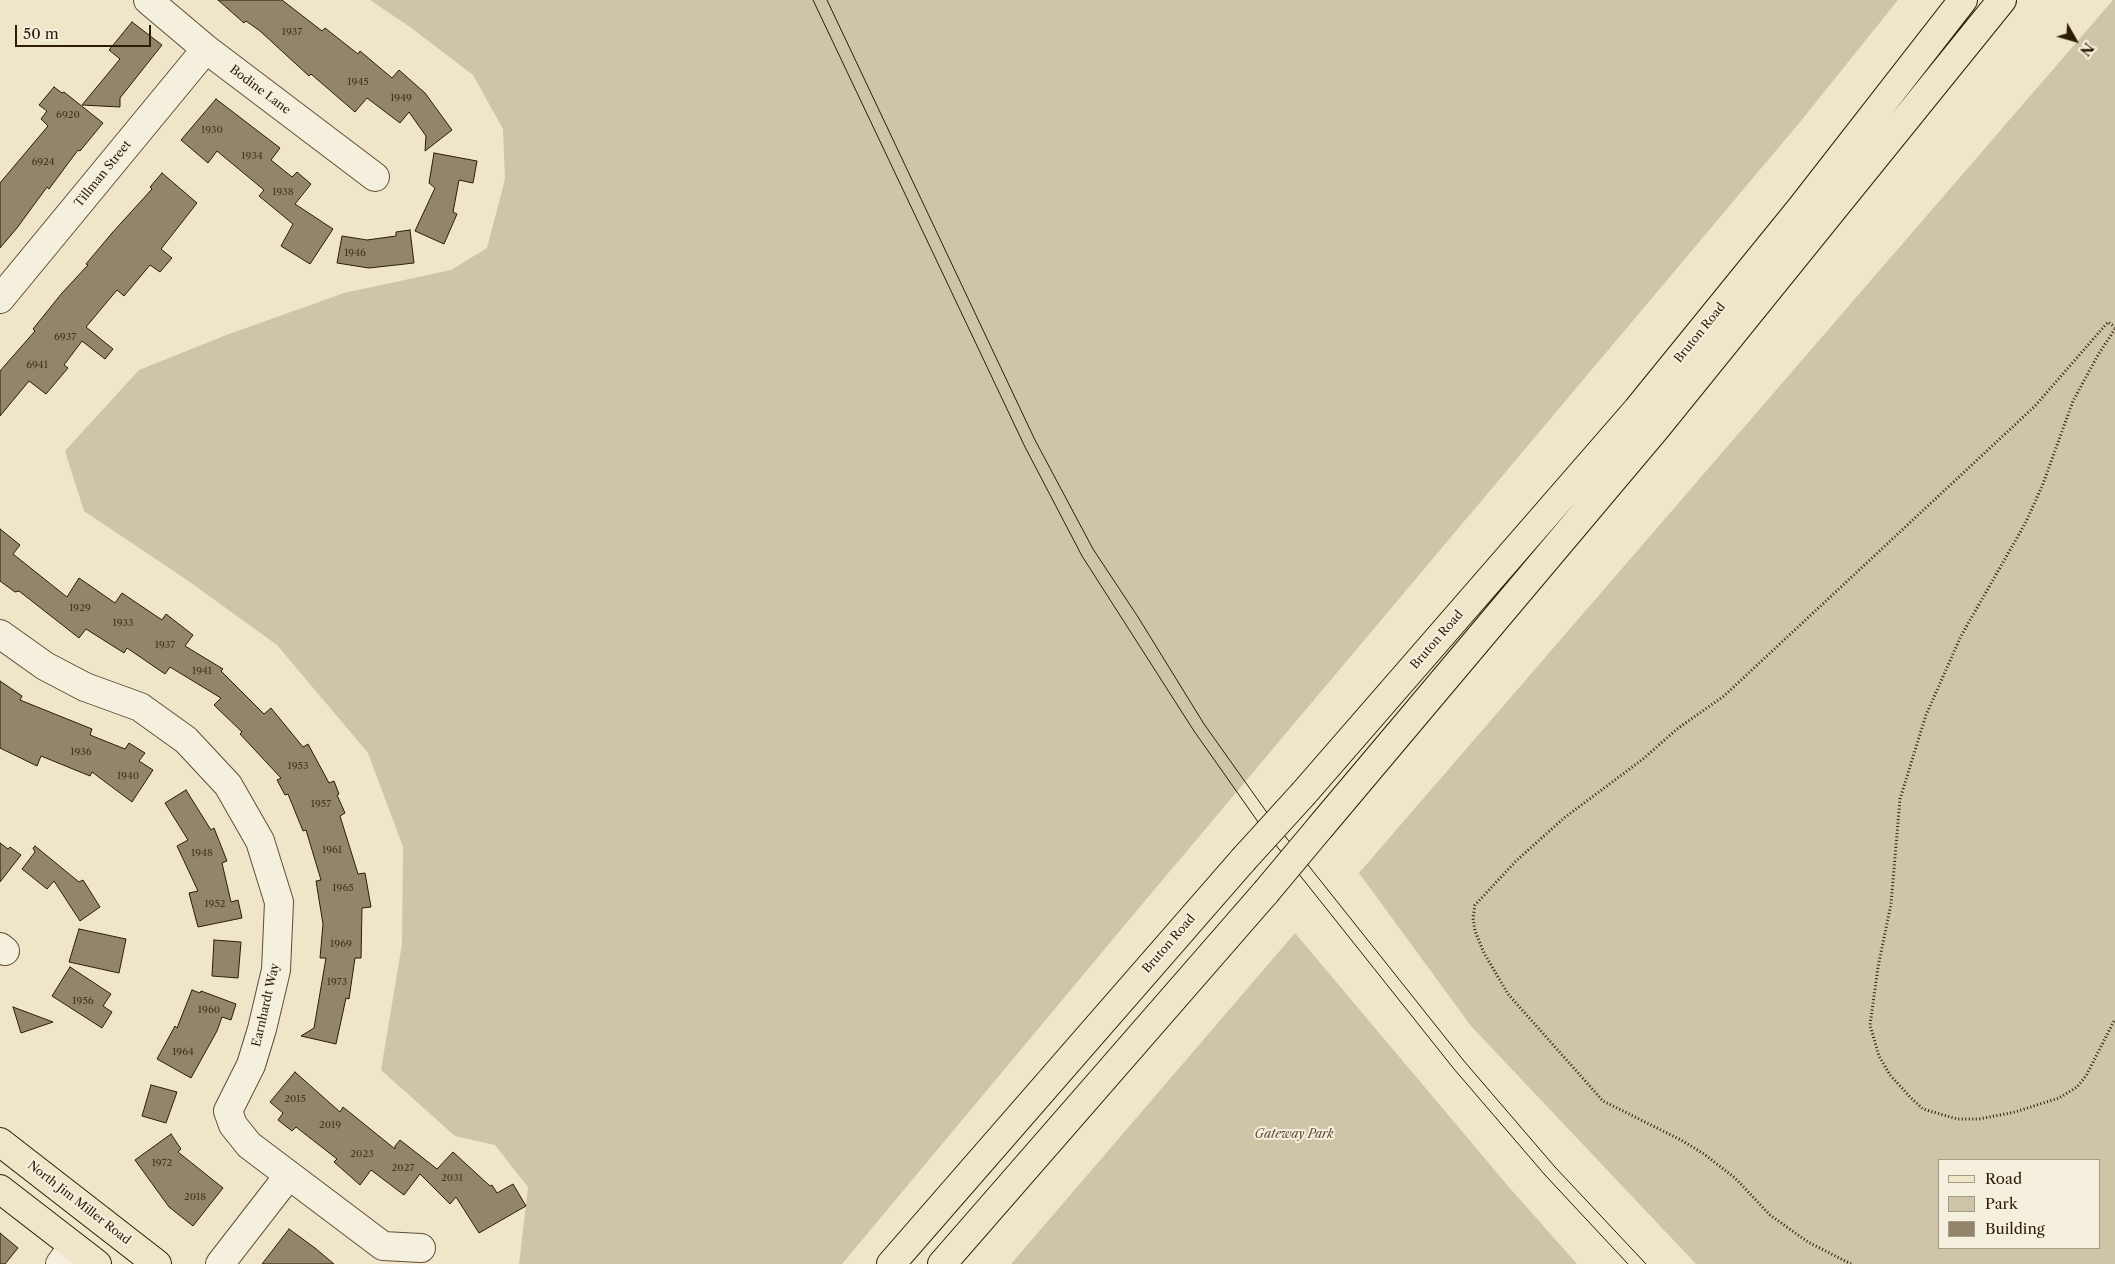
<!DOCTYPE html>
<style>
body{margin:0}
#map{position:relative;width:2115px;height:1264px;overflow:hidden;background:#efe6ca;font-family:"Libre Caslon Text",serif}
canvas{display:block}
.legend{position:absolute;left:1938px;top:1159px;width:162px;height:90px;box-sizing:border-box;background:#f5efdd;border:1px solid #a59b86;margin:0;padding:6px 9px;list-style:none;font-size:15px;color:#2e1c04}
.legend li{display:flex;align-items:center;gap:10px;height:25px}
.legend b{width:25px;border:1px solid #a59b86}
.north{position:absolute;left:2050px;top:15px;width:50px;height:50px;-webkit-text-stroke:4px #f5efdd;paint-order:stroke;rotate:128deg;font-size:14px;font-weight:700;line-height:20px;text-align:center;color:#2e1c04}
.north::after{content:'';display:block;margin:auto;width:18px;height:22px;background:#2e1c04;clip-path:polygon(50% 0,100% 100%,50% 72%,0 100%)}
.scale{position:absolute;left:15px;top:25px;width:136px;height:22px;box-sizing:border-box;border:2px solid #2e1c04;border-top:0;padding-left:6px;font-size:15px;line-height:18px;white-space:nowrap;color:#2e1c04;-webkit-text-stroke:4px #f5efdd;paint-order:stroke}
</style>
<div id="map">
<canvas width="2115" height="1264"></canvas>
<ul class="legend">
<li><b style="height:6px;background:#efe6ca"></b>Road</li>
<li><b style="height:14px;background:#cec4a8"></b>Park</li>
<li><b style="height:14px;background:#92856b"></b>Building</li>
</ul>
<div class="north">N</div>
<div class="scale">50 m</div>
</div>
<script>
const ctx = document.querySelector('canvas').getContext('2d');
ctx.lineJoin = 'round';
function paint(path, color) {
  ctx.fillStyle = color;
  ctx.fill(path, 'evenodd');
}
function shape(rows) {
  const path = new Path2D();
  for (const r of rows) {
    path.moveTo(r[0], r[1]);
    for (let i = 2; i < r.length; i += 2) path.lineTo(r[i], r[i + 1]);
  }
  return path;
}
function trace(path, color, width, dash) {
  ctx.strokeStyle = color;
  ctx.lineWidth = width;
  ctx.lineCap = dash ? 'butt' : 'round';
  ctx.setLineDash(dash || []);
  ctx.stroke(path);
}
function write(font, color, halo, rows, align = 'center') {
  ctx.font = font + ' "Libre Caslon Text",serif';
  ctx.lineWidth = 4;
  ctx.setLineDash([]);
  ctx.textBaseline = 'middle';
  ctx.strokeStyle = halo;
  ctx.fillStyle = color;
  for (const [text, x, y, turn = 0] of rows) {
    ctx.save();
    ctx.translate(x, y);
    ctx.rotate((+turn || 0) * Math.PI / 180);
    ctx.textAlign = isNaN(turn) ? turn : align;
    if (halo) ctx.strokeText(text, 0, 0);
    ctx.fillText(text, 0, 0);
    ctx.restore();
  }
}
paint(shape([
 [370,0,1898,0,1800,122,1139,908,842,1264,519,1264,528,1187,495,1145,455,1136,381,1070,402,944,403,847,368,753,277,645,187,580,84,511,65,451,139,370,229,334,344,293,451,270,487,248,505,179,503,129,473,75,410,27],
 [2113,0,2115,0,2115,1264,1696,1264,1471,1026,1359,873],
 [1939,1160,2099,1160,2099,1248,1939,1248],
 [1295,933,1508,1186,1577,1264,1011,1264]
]), '#cec4a8');
const building = shape([
 [218,0,282,0,322,31,325,28,358,54,360,51,392,78,399,70,425,93,452,130,425,151,426,136,409,112,400,123,367,98,355,112,311,74,309,76,297,65,260,31,246,21,244,23,218,0],
 [132,22,162,45,120,98,120,107,82,105,120,59,109,50,132,22],
 [54,87,62,93,64,92,103,123,80,151,78,150,49,189,47,187,17,228,0,248,0,183,48,126,41,119,47,111,39,105,54,87],
 [216,99,280,148,271,160,292,177,297,172,311,184,295,204,333,229,310,264,281,246,293,224,259,196,264,190,217,151,208,163,181,140,216,99],
 [434,153,477,161,473,183,459,180,453,212,457,214,444,244,415,231,435,188,429,183,434,153],
 [162,173,197,203,161,249,172,258,160,272,150,265,124,296,117,290,86,327,113,349,105,359,82,341,64,365,68,368,46,394,29,381,0,416,0,371,35,331,33,329,62,293,88,265,86,264,112,233,152,189,150,187,162,173],
 [410,230,414,263,369,268,337,263,342,236,367,240,396,236,396,232,410,230],
 [0,529,20,545,13,554,67,597,79,578,115,603,122,593,162,620,166,614,193,635,185,646,223,669,221,671,264,714,271,708,303,747,308,744,329,783,334,781,339,794,337,795,345,813,340,816,358,874,365,873,371,907,362,908,361,958,355,958,349,999,346,998,336,1044,301,1036,314,1028,326,958,320,958,323,924,316,881,321,880,306,830,303,831,288,794,285,795,277,780,281,778,240,734,242,732,214,705,221,698,170,667,165,674,127,648,124,653,86,629,79,638,19,591,15,592,0,581,0,529],
 [0,681,22,696,20,700,92,729,90,735,125,749,129,743,145,753,139,761,153,770,132,802,92,772,90,776,41,756,37,766,0,748,0,681],
 [186,790,211,830,214,828,227,861,222,863,231,902,238,900,242,918,198,927,189,893,198,891,177,846,188,840,165,803,186,790],
 [0,843,8,849,10,847,21,855,0,882,0,843],
 [35,846,79,882,83,880,100,907,80,921,54,881,47,889,22,869,35,852,33,848,35,846],
 [79,929,126,939,119,973,69,962,79,929],
 [214,940,241,942,238,978,212,976,214,940],
 [70,967,111,994,103,1006,112,1012,102,1028,52,996,70,967],
 [192,990,200,993,201,991,236,1004,231,1020,222,1017,217,1031,191,1078,157,1059,175,1026,177,1028,192,990],
 [13,1007,53,1022,21,1033,13,1007],
 [295,1072,340,1112,343,1107,395,1149,395,1146,400,1140,437,1169,453,1152,490,1186,492,1185,497,1193,513,1184,526,1206,479,1233,456,1197,450,1204,420,1174,404,1195,371,1170,360,1185,334,1162,337,1159,296,1127,292,1131,278,1120,283,1113,270,1102,295,1072],
 [151,1085,177,1092,166,1123,142,1116,151,1085],
 [171,1134,181,1149,178,1152,223,1188,193,1226,169,1207,135,1160,171,1134],
 [289,1229,315,1248,334,1264,262,1264,289,1229],
 [0,1233,18,1248,5,1264,0,1264,0,1233]
]);
paint(building, '#92856b');
trace(building, '#2e1c04', 1);
const minor = shape([
 [148,0,206,49,375,177],
 [0,299,206,49],
 [0,634,45,666,85,687,140,707,186,740,228,785,260,841,279,902,276,970,262,1029,251,1065,228,1111,233,1125,249,1145,383,1246,421,1248],
 [0,947,5,951],
 [60,1264,73,1246],
 [220,1264,289,1175]
]);
const major = shape([
 [1304,793,1637,410,1801,208,1963,0],
 [1322,825,1657,427,2002,0],
 [0,1142,157,1264],
 [0,1189,97,1264],
 [891,1264,1243,860],
 [942,1264,1266,892]
]);
trace(minor, '#5e4e36', 30);
trace(major, '#2e1c04', 30);
trace(shape([
 [2115,329,2098,355,2073,401,2043,484,2026,522,1961,636,1926,715,1900,799,1891,904,1878,967,1870,1025,1879,1056,1890,1075,1911,1098,1923,1109,1957,1119,1979,1119,2015,1112,2059,1098,2077,1087,2086,1076,2115,1019],
 [1851,1264,1808,1242,1770,1215,1735,1178,1704,1154,1681,1140,1603,1101,1508,994,1484,953,1475,931,1473,918,1475,905,1516,861,1564,818,1643,759,1677,729,1724,696,2035,406,2108,322,2115,327]
]), '#2e1c04', 3, [1, 2.5]);
trace(minor, '#f5efdd', 28);
trace(major, '#efe6ca', 28);
trace(shape([
 [813,0,1025,447,1082,556,1194,731,1263,829,1454,1069,1545,1175,1628,1264],
 [827,0,1035,440,1093,549,1138,617,1204,724,1273,821,1464,1061,1555,1167,1646,1264]
]), '#2e1c04', 1);
const majorBridge = shape([
 [1243,860,1304,793],
 [1266,892,1322,825]
]);
trace(majorBridge, '#2e1c04', 30, []);
trace(majorBridge, '#efe6ca', 28);
write('10px', '#47361e', null, [
 ["1937",292,32],
 ["1945",358,82],
 ["1949",401,98],
 ["6920",68,115],
 ["1930",212,130],
 ["1934",252,156],
 ["6924",43,162],
 ["1938",283,192],
 ["1946",355,253],
 ["6937",65,337],
 ["6941",37,365],
 ["1929",80,608],
 ["1933",123,623],
 ["1937",165,645],
 ["1941",202,671],
 ["1936",81,752],
 ["1953",298,766],
 ["1940",128,776],
 ["1957",321,804],
 ["1961",332,850],
 ["1948",202,853],
 ["1965",343,888],
 ["1952",215,904],
 ["1969",341,944],
 ["1973",337,982],
 ["1956",83,1001],
 ["1960",209,1010],
 ["1964",183,1052],
 ["2015",295,1099],
 ["2019",330,1125],
 ["2023",362,1154],
 ["1972",162,1163],
 ["2027",403,1168],
 ["2031",452,1178],
 ["2018",195,1197]
]);
write('12px', '#2e1c04', '#f5efdd', [
 ["Bodine Lane",260,90,37],
 ["Tillman Street",103,174,-51],
 ["Bruton Road",1700,333,-51],
 ["Bruton Road",1437,640,-49],
 ["Bruton Road",1169,944,-49],
 ["Earnhardt Way",266,1005,-77],
 ["North Jim Miller Road",79,1203,38]
]);
write('italic 12px', '#5e4e35', '#f5efdd', [
 ["Gateway Park",1294,1135]
]);
</script>
